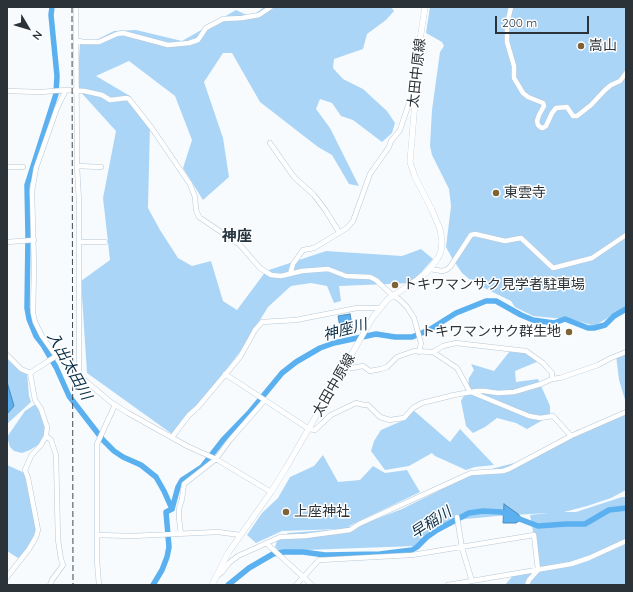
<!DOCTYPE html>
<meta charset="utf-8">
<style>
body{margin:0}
#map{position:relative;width:633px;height:592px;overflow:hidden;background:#f7fbfe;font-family:Quicksand,sans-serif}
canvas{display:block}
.frame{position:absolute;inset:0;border:8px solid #2c3338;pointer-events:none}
.north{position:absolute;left:8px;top:8px;width:40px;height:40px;-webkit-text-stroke:3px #fff;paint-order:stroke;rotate:128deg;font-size:11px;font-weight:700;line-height:16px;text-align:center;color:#2c3338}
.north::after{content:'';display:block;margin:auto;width:14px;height:18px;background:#2c3338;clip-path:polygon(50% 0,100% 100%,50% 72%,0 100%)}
.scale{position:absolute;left:495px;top:16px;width:94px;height:18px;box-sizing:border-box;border:2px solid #2c3338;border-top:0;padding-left:5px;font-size:12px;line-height:14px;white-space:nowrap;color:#2c3338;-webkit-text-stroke:3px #fff;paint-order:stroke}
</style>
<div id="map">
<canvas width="633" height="592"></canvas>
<div class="frame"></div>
<div class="north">N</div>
<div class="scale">200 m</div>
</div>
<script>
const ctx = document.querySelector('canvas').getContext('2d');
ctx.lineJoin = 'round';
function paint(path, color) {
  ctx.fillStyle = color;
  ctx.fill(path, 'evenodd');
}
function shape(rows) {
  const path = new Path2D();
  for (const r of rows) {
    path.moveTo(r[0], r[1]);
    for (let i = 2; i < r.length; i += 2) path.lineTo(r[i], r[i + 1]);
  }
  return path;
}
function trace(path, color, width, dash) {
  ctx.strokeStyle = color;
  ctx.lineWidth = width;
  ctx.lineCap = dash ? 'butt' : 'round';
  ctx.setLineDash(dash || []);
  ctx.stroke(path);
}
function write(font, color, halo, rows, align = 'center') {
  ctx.font = font + ' Quicksand,"Noto Sans JP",sans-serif';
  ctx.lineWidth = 3;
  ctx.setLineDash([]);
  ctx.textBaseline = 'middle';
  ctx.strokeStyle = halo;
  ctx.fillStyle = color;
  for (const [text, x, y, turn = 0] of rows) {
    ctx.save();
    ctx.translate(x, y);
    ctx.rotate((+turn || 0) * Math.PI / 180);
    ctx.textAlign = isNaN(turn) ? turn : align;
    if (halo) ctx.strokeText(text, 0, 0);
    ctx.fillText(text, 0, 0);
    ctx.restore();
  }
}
paint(shape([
 [264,7,391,7,394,11,386,20,367,34,363,49,334,59,333,68,343,79,363,89,387,111,395,123,392,133,382,142,353,120,341,116,332,103,320,99,316,109,330,128,359,186,349,184,332,155,318,147,260,102,232,53,223,53,204,82,223,138,229,177,203,200,183,168,192,140,175,96,129,61,96,76,130,96,150,125,148,208,160,230,178,258,192,266,211,261,223,301,237,310,266,271,326,251,402,256,421,249,433,259,412,283,339,286,341,301,334,303,327,286,311,283,291,286,268,307,242,349,197,408,172,434,87,373,81,281,110,260,103,198,116,131,77,88,80,43,96,40,114,31,136,30,182,41,236,10,251,17],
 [430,7,626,7,626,306,595,326,574,320,533,316,515,307,511,301,474,283,462,273,452,258,446,247,451,206,449,189,432,155,430,146,432,110,440,52,444,46,442,42,426,33],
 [510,351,526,351,539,361,515,371,516,382,538,379,550,406,550,416,527,429,516,423,497,418,485,427,473,433,466,426,461,401,468,388,469,378,474,370,471,364,494,371],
 [626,352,626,403,619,380,616,355],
 [7,355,22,372,27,373,29,396,31,402,7,424],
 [34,405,39,405,45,418,46,433,38,445,30,450,22,453,14,451,10,447,7,437,25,411],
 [412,409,450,442,460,429,494,465,475,467,466,470,435,456,432,453,409,466,385,470,371,451,374,441,381,430,404,420],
 [626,412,626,490,611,498,587,506,564,512,576,512,622,497,626,497,626,540,608,552,626,544,626,585,505,585,515,573,540,569,530,515,548,513,497,516,456,520,435,526,415,546,306,550,282,554,275,547,277,541,288,533,341,529,282,531,256,543,247,535,262,513,278,498,290,477,314,466,323,455,338,482,360,480,373,466,385,473,407,470,420,492,347,527,371,521,402,509,472,474,518,462,571,436,577,430,593,428],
 [7,465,27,474,38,530,24,555,18,558,7,551]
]), '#abd5f7');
const water = shape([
 [350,314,353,330,341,332,338,316,350,314],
 [7,382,14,406,7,414,7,382],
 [504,504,518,514,522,519,516,523,503,523,504,504]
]);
paint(water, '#5bb0ef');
trace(water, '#4d8ab8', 1);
trace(shape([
 [52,7,51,15,57,76,56,94,27,185,28,235,27,308,29,319,36,336,43,345,56,367,69,396,103,440,114,451,123,457,141,465,156,477,164,491,172,509],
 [172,509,178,487,182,480,202,467,223,440,249,413,282,373,296,362,320,348,334,343,376,334,395,337,412,337,429,330,456,313,486,301,496,301,521,315,533,320,554,323,565,319,588,328,594,328,605,325,614,316,626,309],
 [153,585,162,570,167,557,169,547,166,512,172,509],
 [228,585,249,568,273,554,284,552,303,552,325,555,380,554,412,550,417,547,427,537,437,530,469,513,483,511,501,512,538,526,566,524,585,524,609,510,626,508]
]), '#5bb0ef', 5.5);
const minor = shape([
 [76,7,77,166,79,202,79,371,81,377,112,403,128,413,187,446,216,459,271,492],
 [511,7,507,24,507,42,514,66,514,78,523,93,528,97,543,103,544,106,539,115,537,121,538,125,540,127,543,128,546,126,552,113,556,108,567,107,573,116,577,116,591,105,605,90,611,85,620,81,626,73],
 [76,40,83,42,99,42,117,34,123,33,168,45,189,43,198,40,206,28,223,19,242,18,259,15,271,7],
 [7,91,41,92,66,90,84,91,102,95,110,100,127,98,129,99,151,127,190,184,195,197,196,210,199,217,240,245,260,268,271,275,281,276,302,271,328,269,346,276,370,277,376,280,392,295,399,299,407,307,414,318,421,343,419,352],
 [270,143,294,177,314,195,326,211,339,232],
 [77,166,101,167],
 [7,167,23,167],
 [7,242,34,240],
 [79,242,105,242],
 [430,269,442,271,446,270,450,267,471,235,475,234,505,241,521,238,553,268,592,258,626,235],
 [290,274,293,264,303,250,314,248,347,228,353,221,370,174,389,147,391,141,400,130,409,103,415,93],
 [433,352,457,368,470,392],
 [7,355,21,369,30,373],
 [344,367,352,368,363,366,370,371,381,369,387,367,397,357,414,351,433,352,443,346,456,343,526,351,543,363,552,373,552,379],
 [30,373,56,356,42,336,35,322,33,313,34,268,32,191,36,168,57,108,66,90],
 [225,374,309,429,315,430,331,415,356,403,364,405,368,405,380,417,390,420,396,419,404,418,413,408,422,403,454,395,477,391,484,391,498,393,514,392,541,384,552,379,560,378,598,365,611,358,626,352],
 [471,392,529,416,540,418,553,416,571,436],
 [46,436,51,440,56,455,58,540,61,559,63,565,52,580,50,585],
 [172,437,189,415,198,407,240,357,255,330,262,322,296,320,357,308,380,308],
 [457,517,462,548,472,581],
 [181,534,179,518,179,509,182,499,184,484,216,459,230,440,265,400],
 [97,535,132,536,218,532,240,535],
 [266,543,312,585],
 [217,576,222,572,229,563,238,556,280,537,305,536,350,530,359,524,471,473,503,471,509,469,571,436,626,412],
 [7,577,29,549,36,537,38,530,28,478,25,470,31,456,41,445,46,436,47,427,41,409,35,400,30,373],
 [99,585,97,561,97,444,114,407,114,404],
 [296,585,319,560,412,555,534,535,538,570,529,580,527,585],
 [448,585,571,564,589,558,626,541]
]);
const major = shape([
 [212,585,228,553,271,492,286,468,373,317,388,299,417,280,428,271,438,258,441,251,442,241,440,229,432,210,415,177,410,162,420,40,425,7]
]);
trace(minor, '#b7c8d7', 5.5);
trace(major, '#b7c8d7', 6);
trace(minor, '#fff', 4.5);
trace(major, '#fff', 5.5);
trace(shape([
 [72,7,73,585]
]), '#41474c', 1, [6, 3]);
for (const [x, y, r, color] of [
 [581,46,4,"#7d6335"],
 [496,193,4,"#7d6335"],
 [395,285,4,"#7d6335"],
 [569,332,4,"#7d6335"],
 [286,512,4,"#7d6335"]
]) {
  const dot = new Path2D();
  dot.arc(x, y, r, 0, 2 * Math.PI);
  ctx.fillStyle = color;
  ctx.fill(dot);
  trace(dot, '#fff', 1.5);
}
write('14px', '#2c3338', '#fff', [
 ["嵩山",589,46],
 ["東雲寺",504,193],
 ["トキワマンサク見学者駐車場",403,285],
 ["トキワマンサク群生地",561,332,"right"],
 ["上座神社",294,512]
], 'left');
write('14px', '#2c3338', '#fff', [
 ["太田中原線",417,73,-84],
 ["太田中原線",334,385,-60]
]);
write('bold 15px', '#25333e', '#fff', [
 ["神座",237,236]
]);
write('italic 15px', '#072d46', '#fff', [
 ["神座川",345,330,-15],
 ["入出太田川",69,366,61],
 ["早稲川",431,523,-33]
]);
</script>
